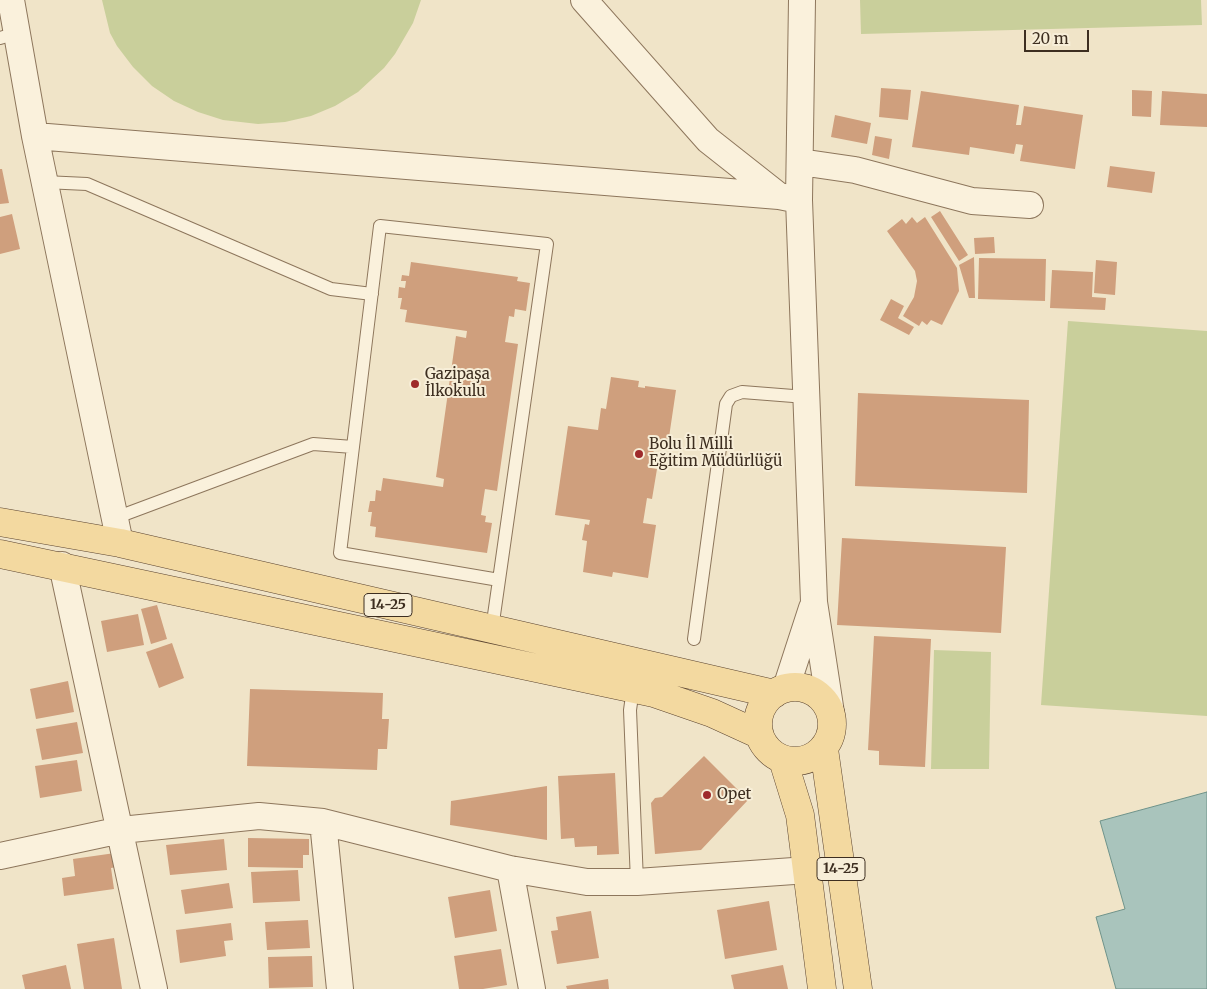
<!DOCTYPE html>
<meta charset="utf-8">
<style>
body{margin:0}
#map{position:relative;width:1207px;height:989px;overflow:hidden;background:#f0e4c8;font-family:Merriweather,serif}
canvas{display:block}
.scale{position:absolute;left:1024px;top:30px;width:65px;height:22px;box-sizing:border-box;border:2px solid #3d2e20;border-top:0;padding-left:6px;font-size:15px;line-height:18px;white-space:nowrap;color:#3d2e20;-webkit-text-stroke:4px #f7eed8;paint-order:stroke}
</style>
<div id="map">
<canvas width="1207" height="989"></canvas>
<div class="scale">20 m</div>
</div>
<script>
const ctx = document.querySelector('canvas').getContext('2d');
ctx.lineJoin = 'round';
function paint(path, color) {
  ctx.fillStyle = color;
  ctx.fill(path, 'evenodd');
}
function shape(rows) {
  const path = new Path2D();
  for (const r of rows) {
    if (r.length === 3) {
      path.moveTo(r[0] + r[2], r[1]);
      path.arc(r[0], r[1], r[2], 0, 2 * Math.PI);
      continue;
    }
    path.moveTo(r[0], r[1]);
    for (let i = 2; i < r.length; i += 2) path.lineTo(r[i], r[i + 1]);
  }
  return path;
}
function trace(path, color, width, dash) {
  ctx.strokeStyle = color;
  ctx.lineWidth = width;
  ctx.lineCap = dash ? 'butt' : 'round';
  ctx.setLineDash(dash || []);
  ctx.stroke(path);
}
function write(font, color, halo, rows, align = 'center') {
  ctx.font = font + ' Merriweather,serif';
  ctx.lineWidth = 4;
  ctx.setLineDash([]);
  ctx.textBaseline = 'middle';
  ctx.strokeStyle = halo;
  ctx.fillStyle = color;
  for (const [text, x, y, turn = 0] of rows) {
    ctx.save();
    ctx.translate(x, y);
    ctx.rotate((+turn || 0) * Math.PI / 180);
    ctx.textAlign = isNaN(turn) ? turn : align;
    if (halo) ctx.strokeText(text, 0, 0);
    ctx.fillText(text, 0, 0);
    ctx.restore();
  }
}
paint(shape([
 [102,0,421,0,413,23,395,54,384,68,358,92,335,106,311,116,285,122,258,124,223,120,198,112,174,101,152,86,133,67,117,46,110,33],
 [860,0,1201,0,1202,25,861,34],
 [1068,321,1207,331,1207,716,1041,705],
 [934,650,991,652,989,769,931,769]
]), '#c9cf9b');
const water = shape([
 [1207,792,1207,989,1116,989,1096,917,1125,909,1100,821,1207,792]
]);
paint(water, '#a9c4bc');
trace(water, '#6f938a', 1);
paint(shape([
 [881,88,911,90,908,120,879,117],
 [1132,90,1152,91,1151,117,1132,116],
 [921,91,1019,105,1016,125,1021,125,1024,106,1083,115,1075,169,1020,161,1023,145,1016,144,1014,154,970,147,969,155,912,147],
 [1162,91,1207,94,1207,127,1160,125],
 [835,115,871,123,867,144,831,137],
 [875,136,892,139,889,159,872,155],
 [1110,166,1155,172,1152,193,1107,187],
 [0,169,2,169,9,203,0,204],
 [940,211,968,255,959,261,931,217],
 [12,214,20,249,0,254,0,217],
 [912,217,917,223,925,217,957,268,959,291,942,325,931,320,927,325,922,321,919,326,903,316,914,297,917,281,915,271,887,231,902,219,906,224],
 [994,237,995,253,975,254,974,238],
 [974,257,975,298,969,298,959,265],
 [979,258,1046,259,1045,301,978,299],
 [1096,260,1117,262,1115,295,1094,293],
 [411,262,518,277,517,281,530,283,526,311,515,309,514,317,509,316,505,342,518,344,497,491,485,489,481,515,486,516,485,522,492,523,487,553,375,537,376,527,370,526,372,512,368,512,370,501,375,501,376,490,381,491,383,478,443,487,444,479,436,477,456,336,466,338,467,331,405,322,407,310,400,309,402,298,398,298,399,287,405,288,406,281,401,281,402,275,409,276],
 [1052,270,1093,272,1092,297,1106,298,1105,310,1050,308],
 [891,299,904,306,898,318,914,327,909,335,880,320],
 [611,377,639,381,638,387,645,388,645,386,676,390,668,444,655,442,651,468,657,469,652,499,647,498,643,523,656,525,648,578,613,572,612,577,583,572,587,541,582,540,585,524,589,525,590,520,555,515,568,426,598,430,601,408,606,409],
 [858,393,1029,400,1027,493,855,486],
 [842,538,1006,547,1001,633,837,625],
 [157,605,167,639,151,644,141,609],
 [138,614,144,645,107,652,101,621],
 [874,636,931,639,925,767,879,765,879,751,868,750],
 [172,643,184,678,159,688,146,652],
 [68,681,74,712,36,719,30,689],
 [250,689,383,693,382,719,389,719,387,749,378,749,377,770,247,766],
 [77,722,83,753,42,760,36,729],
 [704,756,748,800,701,850,655,854,651,803,655,798,662,797],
 [77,760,82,791,40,798,35,766],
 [615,773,619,854,597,855,597,846,575,847,574,838,561,839,558,776],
 [547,786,547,840,450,825,451,801],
 [248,838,309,839,309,855,303,855,303,868,248,867],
 [224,839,227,870,170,875,166,845],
 [115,853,117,867,111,868,114,889,64,896,62,878,75,876,73,859],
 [298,870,300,901,253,903,251,872],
 [229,883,233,908,185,914,181,890],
 [490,890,497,931,455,938,448,897],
 [769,901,777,950,725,959,717,910],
 [591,911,599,958,557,964,551,931,558,930,556,917],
 [308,920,310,948,267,950,265,922],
 [231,923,233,940,224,941,226,956,180,963,176,930],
 [114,938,122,989,84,989,77,944],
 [501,949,507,985,483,989,459,989,454,956],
 [312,956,313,987,269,988,268,957],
 [66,965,71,989,25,989,22,975],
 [783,965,788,989,734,989,731,975],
 [608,979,609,989,567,989,566,986]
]), '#cf9f7d');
const service = shape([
 [0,38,17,33],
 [44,182,87,184,331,289,372,294],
 [115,518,313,444,353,447],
 [492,629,547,244,380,226,340,553,499,580],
 [694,639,726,404,731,396,742,392,806,397],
 [633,689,630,710,637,882]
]);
const minor = shape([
 [11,0,35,136,120,543],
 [584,0,708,140,779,196],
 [802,0,799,200,814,602,831,713],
 [35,136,779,196,799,200],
 [800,162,855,170,972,201,1030,205],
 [62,565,154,989],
 [786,688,812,608],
 [323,822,340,989],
 [0,856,121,830,259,816,323,822,510,869,587,882,637,882,808,870],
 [510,869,532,989]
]);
const primary = shape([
 [0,522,120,543,774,694],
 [0,554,654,693,712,713,758,734],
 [795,724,37],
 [824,749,858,989],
 [783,760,800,815,822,989]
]);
trace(service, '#8d765c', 14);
trace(minor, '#8d765c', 28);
trace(primary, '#5b4430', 29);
trace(service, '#faf1dc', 12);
trace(minor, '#faf1dc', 26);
trace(primary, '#f3d9a0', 28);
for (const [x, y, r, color] of [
 [415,384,5,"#9e2a2b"],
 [639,454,5,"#9e2a2b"],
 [707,795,5,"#9e2a2b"]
]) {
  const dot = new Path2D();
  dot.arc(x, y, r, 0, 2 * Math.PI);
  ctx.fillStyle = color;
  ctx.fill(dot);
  trace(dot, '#f7eed8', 2);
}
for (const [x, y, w] of [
 [388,605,48],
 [841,869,48]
]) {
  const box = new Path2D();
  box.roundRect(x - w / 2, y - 11.5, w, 23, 4);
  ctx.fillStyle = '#f7eed8';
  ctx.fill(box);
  trace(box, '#3d2e20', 1);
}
write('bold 14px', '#3d2e20', null, [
 ["14-25",388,605],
 ["14-25",841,869]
]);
write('15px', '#3d2e20', '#f7eed8', [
 ["Gazipaşa",425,375],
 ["İlkokulu",425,392],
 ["Bolu İl Milli",649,445],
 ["Eğitim Müdürlüğü",649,462],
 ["Opet",717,795]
], 'left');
</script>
